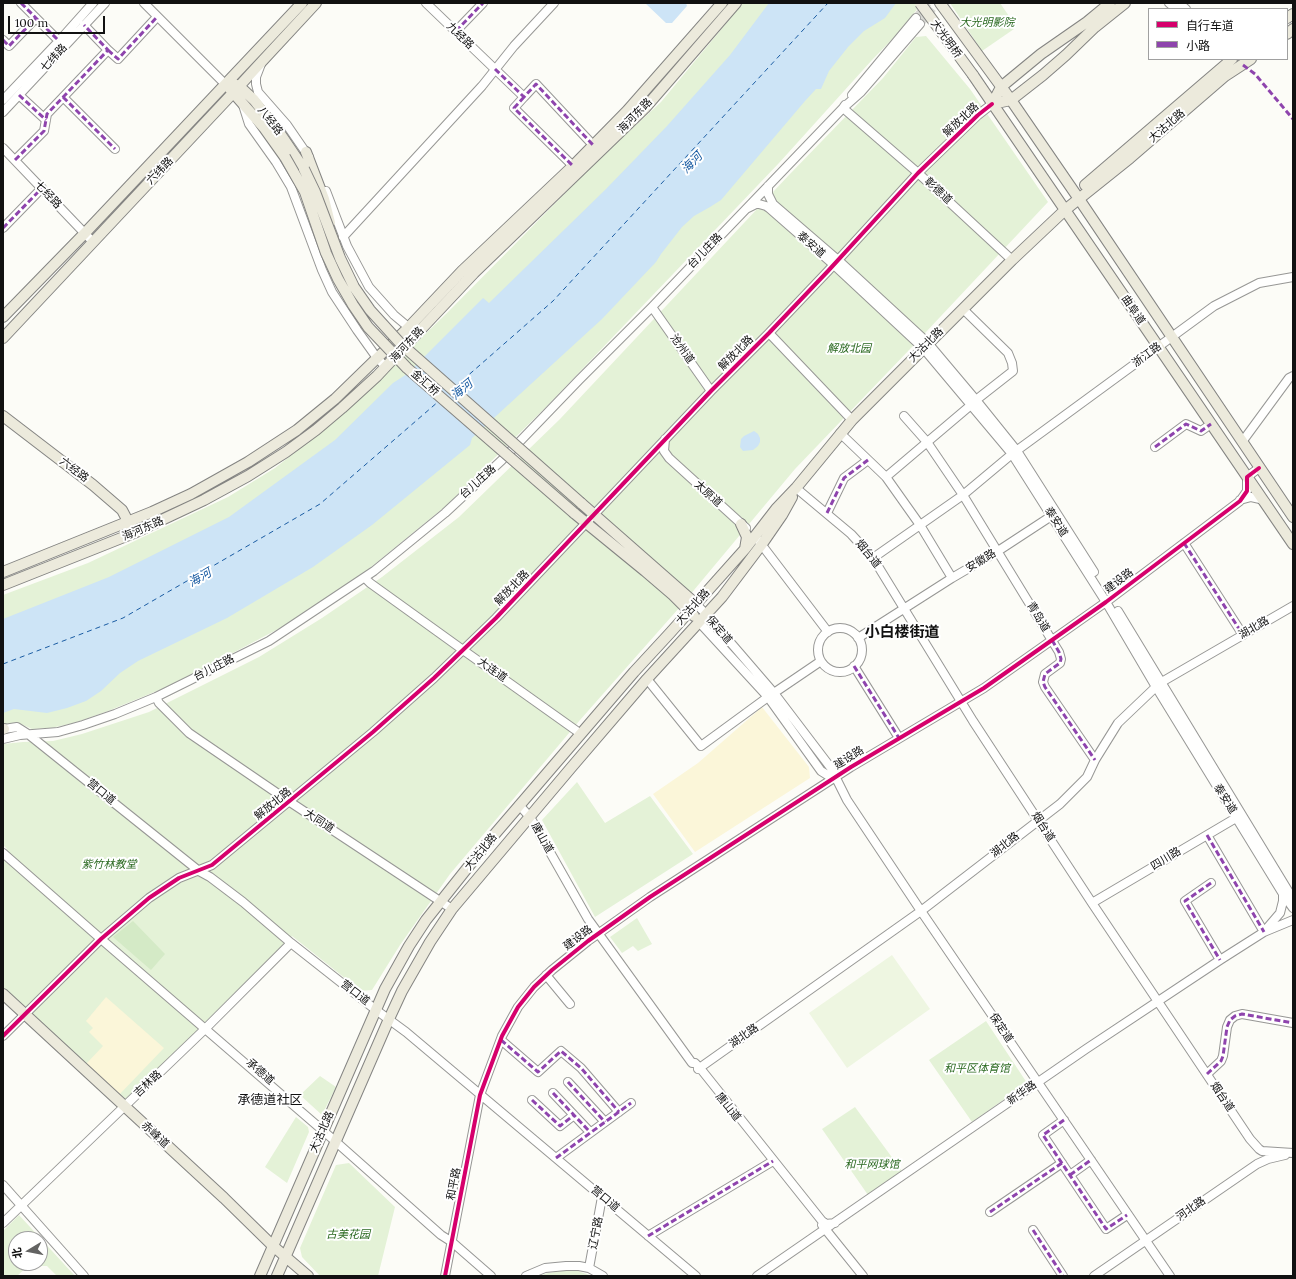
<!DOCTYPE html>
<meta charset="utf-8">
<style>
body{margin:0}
#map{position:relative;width:1296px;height:1279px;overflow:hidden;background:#fcfcf7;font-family:Lora,"Noto Sans SC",serif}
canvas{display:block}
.frame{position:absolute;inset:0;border:4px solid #111;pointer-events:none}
.legend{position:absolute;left:1148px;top:8px;width:140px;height:52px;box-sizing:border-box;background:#fff;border:1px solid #a0a0a0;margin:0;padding:5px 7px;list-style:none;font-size:12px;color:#111}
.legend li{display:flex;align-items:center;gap:8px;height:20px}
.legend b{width:20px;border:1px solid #a0a0a0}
.north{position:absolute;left:8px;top:1231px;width:40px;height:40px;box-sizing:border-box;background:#fff;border:1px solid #a0a0a0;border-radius:50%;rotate:260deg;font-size:11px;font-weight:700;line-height:16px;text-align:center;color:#111}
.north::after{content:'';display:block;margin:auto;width:14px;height:18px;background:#636362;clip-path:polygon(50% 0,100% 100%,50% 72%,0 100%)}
.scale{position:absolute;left:8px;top:16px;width:97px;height:18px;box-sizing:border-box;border:2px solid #111;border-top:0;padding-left:5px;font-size:12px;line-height:14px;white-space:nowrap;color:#111;-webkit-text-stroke:3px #fff;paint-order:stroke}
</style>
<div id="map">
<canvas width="1296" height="1279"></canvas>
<div class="frame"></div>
<ul class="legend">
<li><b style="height:5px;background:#d6006c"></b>自行车道</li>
<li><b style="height:5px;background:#8e44ad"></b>小路</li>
</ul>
<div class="north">北</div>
<div class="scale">100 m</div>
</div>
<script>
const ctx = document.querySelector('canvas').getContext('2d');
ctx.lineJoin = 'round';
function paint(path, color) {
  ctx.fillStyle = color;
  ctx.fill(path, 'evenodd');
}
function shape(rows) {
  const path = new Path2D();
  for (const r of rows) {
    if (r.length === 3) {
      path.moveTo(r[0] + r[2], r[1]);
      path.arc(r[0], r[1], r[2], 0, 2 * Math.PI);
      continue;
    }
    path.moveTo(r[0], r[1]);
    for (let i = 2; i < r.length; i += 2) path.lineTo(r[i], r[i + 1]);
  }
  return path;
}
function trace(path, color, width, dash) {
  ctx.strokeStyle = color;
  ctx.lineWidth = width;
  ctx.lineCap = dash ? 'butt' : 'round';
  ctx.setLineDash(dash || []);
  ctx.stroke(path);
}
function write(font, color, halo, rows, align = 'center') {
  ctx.font = font + ' Lora,"Noto Sans SC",serif';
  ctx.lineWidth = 4;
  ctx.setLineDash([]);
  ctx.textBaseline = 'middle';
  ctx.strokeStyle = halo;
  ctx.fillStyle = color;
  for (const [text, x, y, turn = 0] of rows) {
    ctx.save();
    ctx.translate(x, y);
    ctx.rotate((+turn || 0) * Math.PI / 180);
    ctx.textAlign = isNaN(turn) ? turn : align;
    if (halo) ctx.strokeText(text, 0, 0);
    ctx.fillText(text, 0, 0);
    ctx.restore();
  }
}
paint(shape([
 [743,3,922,3,900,31,872,60,779,163,547,406,447,505,360,576,299,618,174,684,108,711,74,723,51,728,32,729,21,724,13,724,3,727,3,595,88,563,228,497,275,468,336,420,447,313,596,162,661,102],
 [950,3,1000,3,1011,19,1014,29,982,51],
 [926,36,970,89,1048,202,911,348,795,469,679,608,580,720,450,874,400,945,372,990,361,991,292,936,124,1103,3,994,3,853,7,849,3,845,3,744,23,742,53,741,82,734,149,712,259,657,322,618,382,577,459,517,560,419,789,175,883,78,916,37],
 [577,782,605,823,650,796,693,854,595,917,542,820],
 [637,918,652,944,638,951,633,946,622,953,610,937],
 [986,1021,1027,1083,972,1122,929,1060],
 [320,1076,336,1087,322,1115,300,1095],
 [855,1107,902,1171,868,1195,822,1129],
 [296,1117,308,1127,309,1132,287,1183,265,1167],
 [349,1163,395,1207,378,1276,320,1276,302,1257,300,1248,336,1165],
 [19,1215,75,1276,57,1276,47,1266,28,1266,17,1276,3,1276,3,1231],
 [16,1239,40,1239,40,1263,16,1263],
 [568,1270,578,1271,592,1276,538,1276,548,1273]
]), '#e4f2d7');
paint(shape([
 [133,921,165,954,151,970,113,937]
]), '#d4eac6');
paint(shape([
 [762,707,809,767,810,778,695,852,653,794,698,763],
 [106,997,164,1048,119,1095,85,1065,103,1046,89,1032,93,1028,86,1021]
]), '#fbf6d9');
paint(shape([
 [892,955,930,1009,847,1068,809,1013]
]), '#eef6e1');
paint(shape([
 [645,3,686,3,687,6,672,23,666,23],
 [769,3,896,3,885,18,864,31,848,47,829,71,821,89,816,89,805,101,721,200,710,207,694,216,682,227,661,254,656,262,602,319,472,438,470,445,372,525,313,567,227,618,138,661,120,673,101,691,86,701,67,708,47,713,14,709,3,713,3,619,109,577,229,517,335,440,393,383,407,374,483,298,489,303,606,189,667,126,730,55],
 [754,431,758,434,760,438,760,442,758,446,753,450,743,451,740,447,741,439,744,436]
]), '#cde4f6');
trace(shape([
 [456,386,553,301,828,3],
 [3,664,123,618,320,504,439,401]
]), '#1a5ca3', 1, [5, 4]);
trace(shape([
 [916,18,928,3],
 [920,24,937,3]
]), '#d9d9d4', 8, [8, 4]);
const minor = shape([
 [21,3,59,41],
 [144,3,226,85],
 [426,3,524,97,536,84,593,145],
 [1169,3,1176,9],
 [1179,3,1186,9],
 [456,31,483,3],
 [3,40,9,46,36,18],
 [108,50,118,59,157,17],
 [261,64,256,77,256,84,258,92,287,125,309,157],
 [19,95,46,120],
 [852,95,916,18],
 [63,97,115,149],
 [524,97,514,108,573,166],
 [3,100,59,41,93,3],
 [243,105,249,124,276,162,291,187,322,270,332,292,357,330,377,358,386,367],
 [845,105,843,108,918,173,1012,260],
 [3,112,105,3],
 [3,148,93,242],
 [15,160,44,131,47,114,108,50,84,25],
 [768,186,768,194,773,204,838,260,928,343,976,400,1017,451,1094,572],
 [326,191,347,246,369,287,394,315,413,331],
 [748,208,756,204,759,204,766,206,769,208,834,265,923,348,1012,454,1106,602,1156,687,1283,894,1293,908],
 [3,228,42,188],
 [343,237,482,86,514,46,554,3],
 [652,307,711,391],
 [963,309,1008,353,1012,363,1013,371,976,400],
 [769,333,852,420],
 [904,416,927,442,963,495,1059,652,1061,659,1060,663,1045,674,1043,682,1045,687,1095,760],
 [840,433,886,477,920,525,952,578],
 [665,439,664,451,669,458,746,528],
 [1242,442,1289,378,1293,376],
 [1155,447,1186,424,1201,431,1211,424],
 [886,477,971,405],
 [796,488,851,534,873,558,973,721,1092,903,1250,1139,1259,1149,1262,1151,1293,1153],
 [1240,500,1251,497,1260,499,1265,502],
 [827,513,844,478,868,460],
 [758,540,828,632],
 [1184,543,1243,635],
 [873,558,963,495,1012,454,1214,306,1259,283,1293,277],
 [365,578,370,583,463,650,581,734],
 [696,604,706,614,774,693,831,768,847,800,921,911,1170,1276],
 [1118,611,1293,899],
 [699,622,768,697,821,771,829,776,835,777],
 [840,650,22],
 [858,638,952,578,998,551,1056,513],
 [854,666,899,738],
 [647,679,701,746,768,697,821,661],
 [156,697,159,703,189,733,290,802,452,909],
 [4,729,17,727,28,734,199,871,210,877,243,902,291,943,376,1010,406,1032,696,1276],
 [3,739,20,735,58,732,83,725,115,714,156,697,269,641,374,571,445,513,502,460,579,380,652,307,843,108,861,92,920,24],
 [519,805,530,817,588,919,692,1063,695,1063,700,1068,822,1221,826,1224,835,1223],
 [1207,835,1264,932],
 [3,853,101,939,335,1141,441,1235,452,1242,491,1276],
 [1211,883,1185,901,1220,960],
 [1092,903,1241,815],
 [1268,927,1280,913,1283,901,1283,894],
 [546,975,570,1004],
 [3,1036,101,939,149,898,179,878,212,865,373,732,434,678,496,618,711,391,769,333,828,271,918,173,978,115,992,104],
 [501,1040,538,1072,561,1051,581,1068,619,1112],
 [698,1069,921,911,1060,804,1087,777,1095,760,1118,723,1160,683,1293,606],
 [1207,1074,1221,1061,1223,1056,1227,1027,1230,1020,1235,1016,1242,1014,1293,1023],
 [568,1082,605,1122],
 [553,1093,590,1132],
 [532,1100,560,1126,574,1115],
 [1064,1120,1043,1135,1106,1229,1127,1215],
 [556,1158,631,1103],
 [1070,1175,1091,1160],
 [3,1185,84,1276],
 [990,1212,1062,1163],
 [3,1223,205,1029,291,943],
 [822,1225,863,1276],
 [1033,1230,1063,1276],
 [648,1236,773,1161],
 [589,1268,602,1197],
 [445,1276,480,1095,502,1036,518,1007,534,987,552,970,588,941,650,897,851,767,984,688,1106,602,1240,501,1247,491,1247,477,1259,468],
 [526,1276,545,1268,566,1266,579,1266,589,1268,603,1276],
 [757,1276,1086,1049,1220,960,1264,932,1293,920],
 [1094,1276,1257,1164,1268,1159,1285,1155]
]);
const major = shape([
 [940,3,1011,100,1079,199,1293,517],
 [1287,18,1293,14],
 [1287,34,1293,29],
 [973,75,1293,544],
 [234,84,240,87,254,100,279,132,304,169],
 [230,89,265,129,285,157],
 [992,104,1011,100,1043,75,1066,55,1095,27,1125,3],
 [992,104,1001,87,1041,54,1087,22,1110,3],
 [306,152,324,199,330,223],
 [1085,185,1232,59],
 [3,317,85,233,302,3],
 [3,338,233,93,254,70,316,3],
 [3,416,93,485,122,510,131,527],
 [581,503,696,604],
 [574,513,645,571,673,595,694,616],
 [741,524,747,537,745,549],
 [3,572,152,512,191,494,248,462,297,430,335,399,409,327,462,271,573,166,627,111,722,3],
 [3,585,134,533,204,500,248,476,286,452,316,430,342,408,377,376,474,273,645,108,736,3],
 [3,729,4,729],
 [3,994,224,1198,273,1246,308,1276],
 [260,1276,385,989,409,946,426,920,488,842,634,672,670,633,745,549,776,509,796,488,852,420,1012,260,1065,210,1130,158,1225,76,1251,59],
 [277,1276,389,1019,402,991,430,942,452,909,570,769,647,679,722,597,762,544,782,515,792,497]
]);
trace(minor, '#979795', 10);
trace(major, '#848482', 12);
trace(minor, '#fffffe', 8);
trace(major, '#eceadc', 10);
const majorBridge = shape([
 [920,3,973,75],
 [285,157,305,192,326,253,338,279,353,305,368,327,407,368,574,513],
 [304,169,315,192,340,258,354,287,370,310,400,343,581,503]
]);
trace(majorBridge, '#848482', 12, []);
trace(majorBridge, '#eceadc', 10);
trace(shape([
 [21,3,59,41],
 [456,31,483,3],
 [3,40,9,46,36,18],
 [108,50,118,59,157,17],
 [1243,65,1255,74,1293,119],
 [495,69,524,97,536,84,593,145],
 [19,95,46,120],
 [63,97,115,149],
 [524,97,514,108,573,166],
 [15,160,44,131,47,114,108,50,84,25],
 [3,228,42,188],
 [1155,447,1186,424,1201,431,1211,424],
 [827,513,844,478,868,460],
 [1184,543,1243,635],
 [1052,640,1059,652,1061,659,1060,663,1045,674,1043,682,1045,687,1095,760],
 [854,666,899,738],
 [1207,835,1264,932],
 [1211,883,1185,901,1220,960],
 [501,1040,538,1072,561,1051,581,1068,619,1112],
 [1207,1074,1221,1061,1223,1056,1227,1027,1230,1020,1235,1016,1242,1014,1293,1023],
 [568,1082,605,1122],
 [553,1093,590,1132],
 [532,1100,560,1126,574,1115],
 [1064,1120,1043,1135,1106,1229,1127,1215],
 [556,1158,631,1103],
 [1070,1175,1091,1160],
 [990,1212,1062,1163],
 [1033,1230,1063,1276],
 [648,1236,773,1161]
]), '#8e44ad', 3, [6, 3]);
trace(shape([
 [3,1036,101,939,149,898,179,878,212,865,373,732,434,678,496,618,711,391,769,333,828,271,918,173,978,115,992,104],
 [445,1276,480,1095,502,1036,518,1007,534,987,552,970,588,941,650,897,851,767,984,688,1106,602,1240,501,1247,491,1247,477,1259,468]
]), '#d6006c', 4);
write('italic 11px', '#2a6920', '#fff', [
 ["大光明影院",987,23],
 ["解放北园",849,349],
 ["紫竹林教堂",109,865],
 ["和平区体育馆",977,1069],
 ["和平网球馆",872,1165],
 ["古美花园",348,1235]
]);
write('11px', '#111', '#fff', [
 ["九经路",460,36,44],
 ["大光明桥",946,39,54],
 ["七纬路",54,58,-47],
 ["海河东路",635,116,-46],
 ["解放北路",961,120,-43],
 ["八经路",270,121,52],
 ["大沽北路",1167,126,-41],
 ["六纬路",160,171,-46],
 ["彰德道",938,191,43],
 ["七经路",48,195,46],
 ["泰安道",811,245,41],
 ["台儿庄路",705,251,-46],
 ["曲阜道",1133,310,56],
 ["海河东路",407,345,-47],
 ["大沽北路",926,345,-45],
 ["沧州道",682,349,55],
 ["解放北路",736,353,-45],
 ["浙江路",1147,355,-36],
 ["金汇桥",425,383,41],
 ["六经路",74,470,37],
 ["台儿庄路",478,482,-42],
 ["太原道",708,494,42],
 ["泰安道",1056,522,58],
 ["海河东路",143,529,-23],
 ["烟台道",868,554,51],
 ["安徽路",981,561,-31],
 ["建设路",1119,581,-37],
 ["解放北路",512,588,-46],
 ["大沽北路",693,607,-48],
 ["青岛道",1038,617,59],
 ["湖北路",1254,628,-30],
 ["保定道",719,630,49],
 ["台儿庄路",214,668,-27],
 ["大连道",492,670,35],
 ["建设路",849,758,-32],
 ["营口道",101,792,39],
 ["泰安道",1225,799,58],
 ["解放北路",273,804,-39],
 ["大同道",319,821,33],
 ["烟台道",1043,827,57],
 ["唐山道",542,838,61],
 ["湖北路",1005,845,-38],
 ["大沽北路",481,852,-51],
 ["四川路",1166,859,-31],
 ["建设路",578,938,-37],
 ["营口道",355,993,38],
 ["保定道",1001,1028,56],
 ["湖北路",744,1036,-35],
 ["承德道",260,1072,41],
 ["吉林路",148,1084,-43],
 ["新华路",1022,1093,-35],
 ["烟台道",1222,1097,56],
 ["唐山道",728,1107,51],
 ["大沽北路",322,1132,-66],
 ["赤峰道",155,1135,43],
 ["和平路",454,1184,-79],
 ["营口道",605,1199,40],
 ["河北路",1191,1209,-35],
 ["辽宁路",596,1233,-79]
]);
write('italic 12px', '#1a5ca3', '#fff', [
 ["海河",692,163,-46],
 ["海河",462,390,-40],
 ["海河",200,578,-30]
]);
write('13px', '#111', '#fff', [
 ["承德道社区",270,1100]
]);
write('bold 15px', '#111', '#fff', [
 ["小白楼街道",902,633]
]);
</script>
